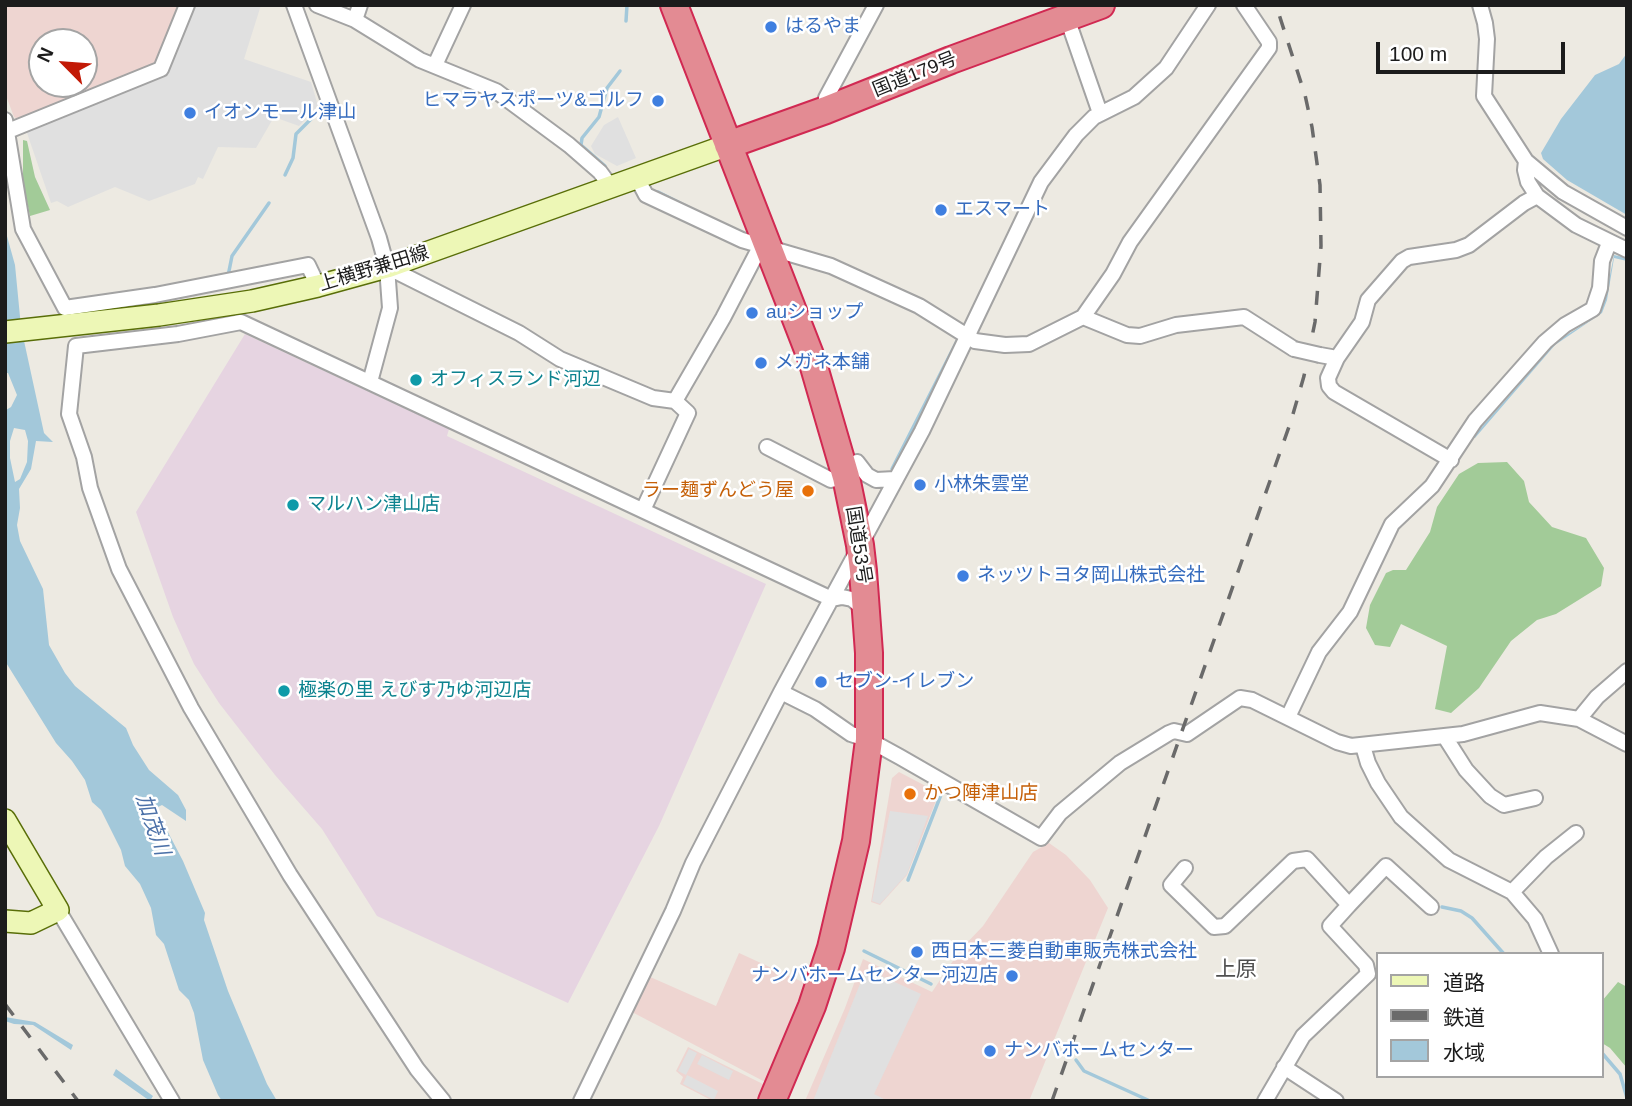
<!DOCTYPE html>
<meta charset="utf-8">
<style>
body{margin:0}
#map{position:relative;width:1632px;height:1106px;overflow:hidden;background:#edeae2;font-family:Helvetica,"Noto Sans JP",sans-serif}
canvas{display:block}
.frame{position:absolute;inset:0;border:7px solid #1c1c1c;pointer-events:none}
.legend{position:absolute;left:1376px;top:952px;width:228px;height:126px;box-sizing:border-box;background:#fff;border:2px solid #a4a4a4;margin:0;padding:9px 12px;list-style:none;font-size:21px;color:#1c1c1c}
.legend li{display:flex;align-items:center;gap:14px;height:35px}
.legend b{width:35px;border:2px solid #a4a4a4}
.north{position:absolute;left:28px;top:28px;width:70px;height:70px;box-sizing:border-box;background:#fff;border:2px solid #a4a4a4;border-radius:50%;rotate:295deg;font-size:19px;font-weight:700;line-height:28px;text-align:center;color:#1c1c1c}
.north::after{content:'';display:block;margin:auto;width:24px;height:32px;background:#c21906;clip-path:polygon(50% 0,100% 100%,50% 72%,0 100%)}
.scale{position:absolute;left:1376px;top:42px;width:189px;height:32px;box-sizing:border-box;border:4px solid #1c1c1c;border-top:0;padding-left:9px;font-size:21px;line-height:24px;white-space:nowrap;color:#1c1c1c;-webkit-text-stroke:5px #fff;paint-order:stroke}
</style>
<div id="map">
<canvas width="1632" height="1106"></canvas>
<div class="frame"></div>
<ul class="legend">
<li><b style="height:9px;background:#edf7b6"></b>道路</li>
<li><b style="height:9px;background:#6a6a6a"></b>鉄道</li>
<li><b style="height:19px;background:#a3c8da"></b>水域</li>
</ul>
<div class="north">N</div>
<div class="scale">100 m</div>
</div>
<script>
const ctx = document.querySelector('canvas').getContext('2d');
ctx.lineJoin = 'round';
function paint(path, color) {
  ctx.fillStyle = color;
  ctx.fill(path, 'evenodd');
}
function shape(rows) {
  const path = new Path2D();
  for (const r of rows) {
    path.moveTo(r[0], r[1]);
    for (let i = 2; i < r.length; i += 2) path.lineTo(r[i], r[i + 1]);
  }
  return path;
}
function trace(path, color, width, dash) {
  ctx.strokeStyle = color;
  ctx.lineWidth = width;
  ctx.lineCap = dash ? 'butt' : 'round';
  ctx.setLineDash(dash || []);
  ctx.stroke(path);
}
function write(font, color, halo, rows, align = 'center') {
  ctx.font = font + ' Helvetica,"Noto Sans JP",sans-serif';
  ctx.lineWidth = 5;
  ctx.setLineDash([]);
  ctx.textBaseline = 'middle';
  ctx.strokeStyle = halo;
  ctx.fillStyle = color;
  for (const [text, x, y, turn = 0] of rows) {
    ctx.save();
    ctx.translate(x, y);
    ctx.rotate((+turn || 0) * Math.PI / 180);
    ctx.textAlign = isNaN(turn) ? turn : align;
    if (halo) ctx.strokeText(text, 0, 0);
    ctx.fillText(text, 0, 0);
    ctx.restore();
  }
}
paint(shape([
 [5,5,183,5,157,67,20,120,14,117,5,93],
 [42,42,84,42,84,84,42,84],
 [899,772,939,793,907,875,880,905,871,902,892,778],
 [1049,843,1066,855,1090,880,1108,908,1029,1101,805,1101,845,1008,863,959,932,992,961,949,983,926,1033,852],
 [739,953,807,984,767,1083,632,1012,648,976,716,1006],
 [688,1047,767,1086,760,1101,713,1101,680,1084,683,1077,676,1071]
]), '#eed5d1');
paint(shape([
 [245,334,449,429,447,436,766,584,659,826,568,1003,377,916,322,829,275,775,219,703,194,664,173,617,136,512]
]), '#e6d4e1');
paint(shape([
 [23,140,27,141,35,177,50,210,30,216,23,183],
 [1507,462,1524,481,1529,502,1552,527,1586,538,1604,568,1601,586,1556,614,1537,620,1511,641,1479,688,1451,713,1435,709,1447,646,1401,624,1390,647,1375,645,1366,628,1370,605,1386,573,1393,570,1406,570,1430,532,1437,507,1459,474,1478,463],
 [1618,982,1627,987,1627,1068,1610,1048,1602,1043,1602,1001]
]), '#a2cb98');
paint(shape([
 [194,5,261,5,244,59,311,82,318,106,299,126,274,117,256,148,218,147,203,179,198,177,195,184,149,201,115,187,68,207,57,201,51,203,26,130,165,74],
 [618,117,636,158,617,166,595,154,591,146,604,125],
 [890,811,928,816,907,874,880,904,872,901],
 [866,969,921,994,874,1094,884,1099,813,1101],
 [689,1049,697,1053,686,1075,678,1071],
 [702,1055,733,1071,729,1080,697,1064],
 [687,1075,718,1091,714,1100,683,1084]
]), '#e0e0e0');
paint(shape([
 [1627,53,1627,215,1567,180,1543,159,1541,153,1561,119,1595,75,1619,64],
 [5,229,15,265,21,327,44,433,53,442,36,441,31,469,19,489,20,508,17,525,20,541,43,589,49,645,65,673,75,686,126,728,133,745,149,770,178,795,186,810,186,821,162,805,158,807,158,813,183,861,205,913,204,920,228,991,267,1084,277,1101,222,1101,218,1095,203,1060,194,1013,189,1000,179,990,164,944,156,935,151,908,140,884,125,866,121,850,101,810,92,802,85,780,72,761,56,743,5,661,5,398,6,410,11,407,17,395,8,373,5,373],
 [14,428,25,430,28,441,27,462,20,479,15,482,10,458,10,441],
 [1614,255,1627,258,1627,261,1614,258,1607,300,1602,313,1555,345,1475,438,1473,437,1557,341,1599,315,1605,300],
 [5,1017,35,1022,73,1045,71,1050,33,1025,14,1024,5,1021],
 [116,1069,153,1096,150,1101,113,1075]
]), '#a3c8da');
trace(shape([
 [626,21,627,5],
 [605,166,581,145,582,138,599,117,607,88,620,71],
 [285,175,293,158,296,134,318,112],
 [658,192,694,210],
 [228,276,232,256,269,203],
 [892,469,957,341],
 [908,880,942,792],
 [1442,907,1461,911,1472,918,1504,954],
 [864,951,931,984],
 [1602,1053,1620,1074,1627,1098],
 [1076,1060,1084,1071,1150,1101]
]), '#a3c8da', 3.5);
const street = shape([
 [294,5,379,238,387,267,390,308,370,382],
 [317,5,355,20,420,60,496,91,569,145,600,172,611,187],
 [1480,5,1485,23,1487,39,1484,96,1526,161,1525,170,1528,182,1537,196],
 [1067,18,1100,113],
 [355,20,360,5],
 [435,65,463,5],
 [826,110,826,98,876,5],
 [5,120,23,229,65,308,155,295,308,265,318,286],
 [8,131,161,69,187,5],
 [1526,161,1563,192,1627,228],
 [637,178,646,195,742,240,831,266,919,306,975,341,1005,345,1029,344,1083,317,1113,274,1130,242,1269,48,1269,42,1244,5],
 [387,267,519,333,560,359,653,398,675,401,688,413,643,510],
 [1083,317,1127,335,1140,336,1176,325,1244,317,1294,349],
 [1320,355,1337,358,1362,322,1368,300,1402,261,1409,257,1456,250,1469,245,1524,203,1537,196,1576,225,1627,250],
 [1337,358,1328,378,1329,386,1334,392,1451,460],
 [675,401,723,318,760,247],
 [767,447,831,480,846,477],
 [857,462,867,475,876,480,895,479],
 [781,692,815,709,851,734,869,740,900,757,1041,838,1060,813,1120,763,1169,733,1174,731,1187,734,1240,698,1252,700,1337,742,1351,746,1463,734,1540,713,1579,719,1627,744],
 [1288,717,1319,652,1350,612,1392,524,1432,486,1475,421,1545,342,1565,325,1593,309,1600,288,1602,261,1609,243],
 [1579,719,1597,697,1627,671],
 [1445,737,1466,770,1490,796,1504,805,1535,798],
 [1363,746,1368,763,1378,783,1401,817,1449,860,1512,892,1535,919,1551,954],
 [1185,868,1171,885,1214,927,1225,926,1293,861,1307,859,1349,905,1330,926,1366,965,1368,974,1303,1036,1265,1101],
 [1512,892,1546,857,1576,833],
 [1349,905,1386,866,1431,907],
 [58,910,172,1101],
 [1284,1067,1336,1101],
 [443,1101,417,1069,290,875,191,708,119,569,90,488,84,457,69,414,76,346,178,334,241,322,821,594,832,599,842,597,852,599,866,611],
 [581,1101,673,911,693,863,781,692,922,431,1041,182,1076,135,1094,117,1134,97,1166,68,1208,5]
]);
const secondary = shape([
 [5,332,159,315,252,301,318,286,387,267,728,145],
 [5,820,58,910,31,923,5,921]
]);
const highway = shape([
 [674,5,812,360,846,477,860,545,863,571,869,653,869,740,856,841,831,948,812,1006,772,1101],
 [728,145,826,110,951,60,1101,5]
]);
trace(street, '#a3a3a3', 18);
trace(secondary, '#596e08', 24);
trace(highway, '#d12952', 30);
trace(street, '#fff', 14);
trace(secondary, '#edf7b6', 21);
trace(highway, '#e38b93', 26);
trace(shape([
 [5,1004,78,1101],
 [1052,1101,1291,421,1304,376,1315,322,1321,246,1320,185,1312,127,1305,95,1276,5]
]), '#6a6a6a', 3.5, [14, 14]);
const streetBridge = shape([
 [1294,349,1320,355]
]);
trace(streetBridge, '#a3a3a3', 18, []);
trace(streetBridge, '#fff', 14);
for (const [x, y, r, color] of [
 [771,27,7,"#3f7fe0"],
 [658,101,7,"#3f7fe0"],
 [190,113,7,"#3f7fe0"],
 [941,210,7,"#3f7fe0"],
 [752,313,7,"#3f7fe0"],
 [761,363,7,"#3f7fe0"],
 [416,380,7,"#0f9aa8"],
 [920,485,7,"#3f7fe0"],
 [808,491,7,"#e8710a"],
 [293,505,7,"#0f9aa8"],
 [963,576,7,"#3f7fe0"],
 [821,682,7,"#3f7fe0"],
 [284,691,7,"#0f9aa8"],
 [910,794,7,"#e8710a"],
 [917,952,7,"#3f7fe0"],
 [1012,976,7,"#3f7fe0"],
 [990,1051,7,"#3f7fe0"]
]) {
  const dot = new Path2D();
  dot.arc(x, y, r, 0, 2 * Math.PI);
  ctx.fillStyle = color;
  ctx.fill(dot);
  trace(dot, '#fff', 2.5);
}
write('19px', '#366cbe', '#fff', [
 ["はるやま",785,27],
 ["ヒマラヤスポーツ&ゴルフ",644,101,"right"],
 ["イオンモール津山",204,113],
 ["エスマート",955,210],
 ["auショップ",766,313],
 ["メガネ本舗",775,363],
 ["小林朱雲堂",934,485],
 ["ネッツトヨタ岡山株式会社",977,576],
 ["セブン-イレブン",835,682],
 ["西日本三菱自動車販売株式会社",931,952],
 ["ナンバホームセンター河辺店",998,976,"right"],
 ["ナンバホームセンター",1004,1051]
], 'left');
write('19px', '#1c1c1c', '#fff', [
 ["国道179号",915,75,-22],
 ["上横野兼田線",374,269,-17],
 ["国道53号",858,545,81]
]);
write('19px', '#0d838f', '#fff', [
 ["オフィスランド河辺",430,380],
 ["マルハン津山店",307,505],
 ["極楽の里 えびす乃ゆ河辺店",298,691]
], 'left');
write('19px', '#c56008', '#fff', [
 ["ラー麺ずんどう屋",794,491],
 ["かつ陣津山店",924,794,"left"]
], 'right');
write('italic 21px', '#4c71a8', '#fff', [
 ["加茂川",152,825,71]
]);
write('21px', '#4f4f4f', '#fff', [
 ["上原",1236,970]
]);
</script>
